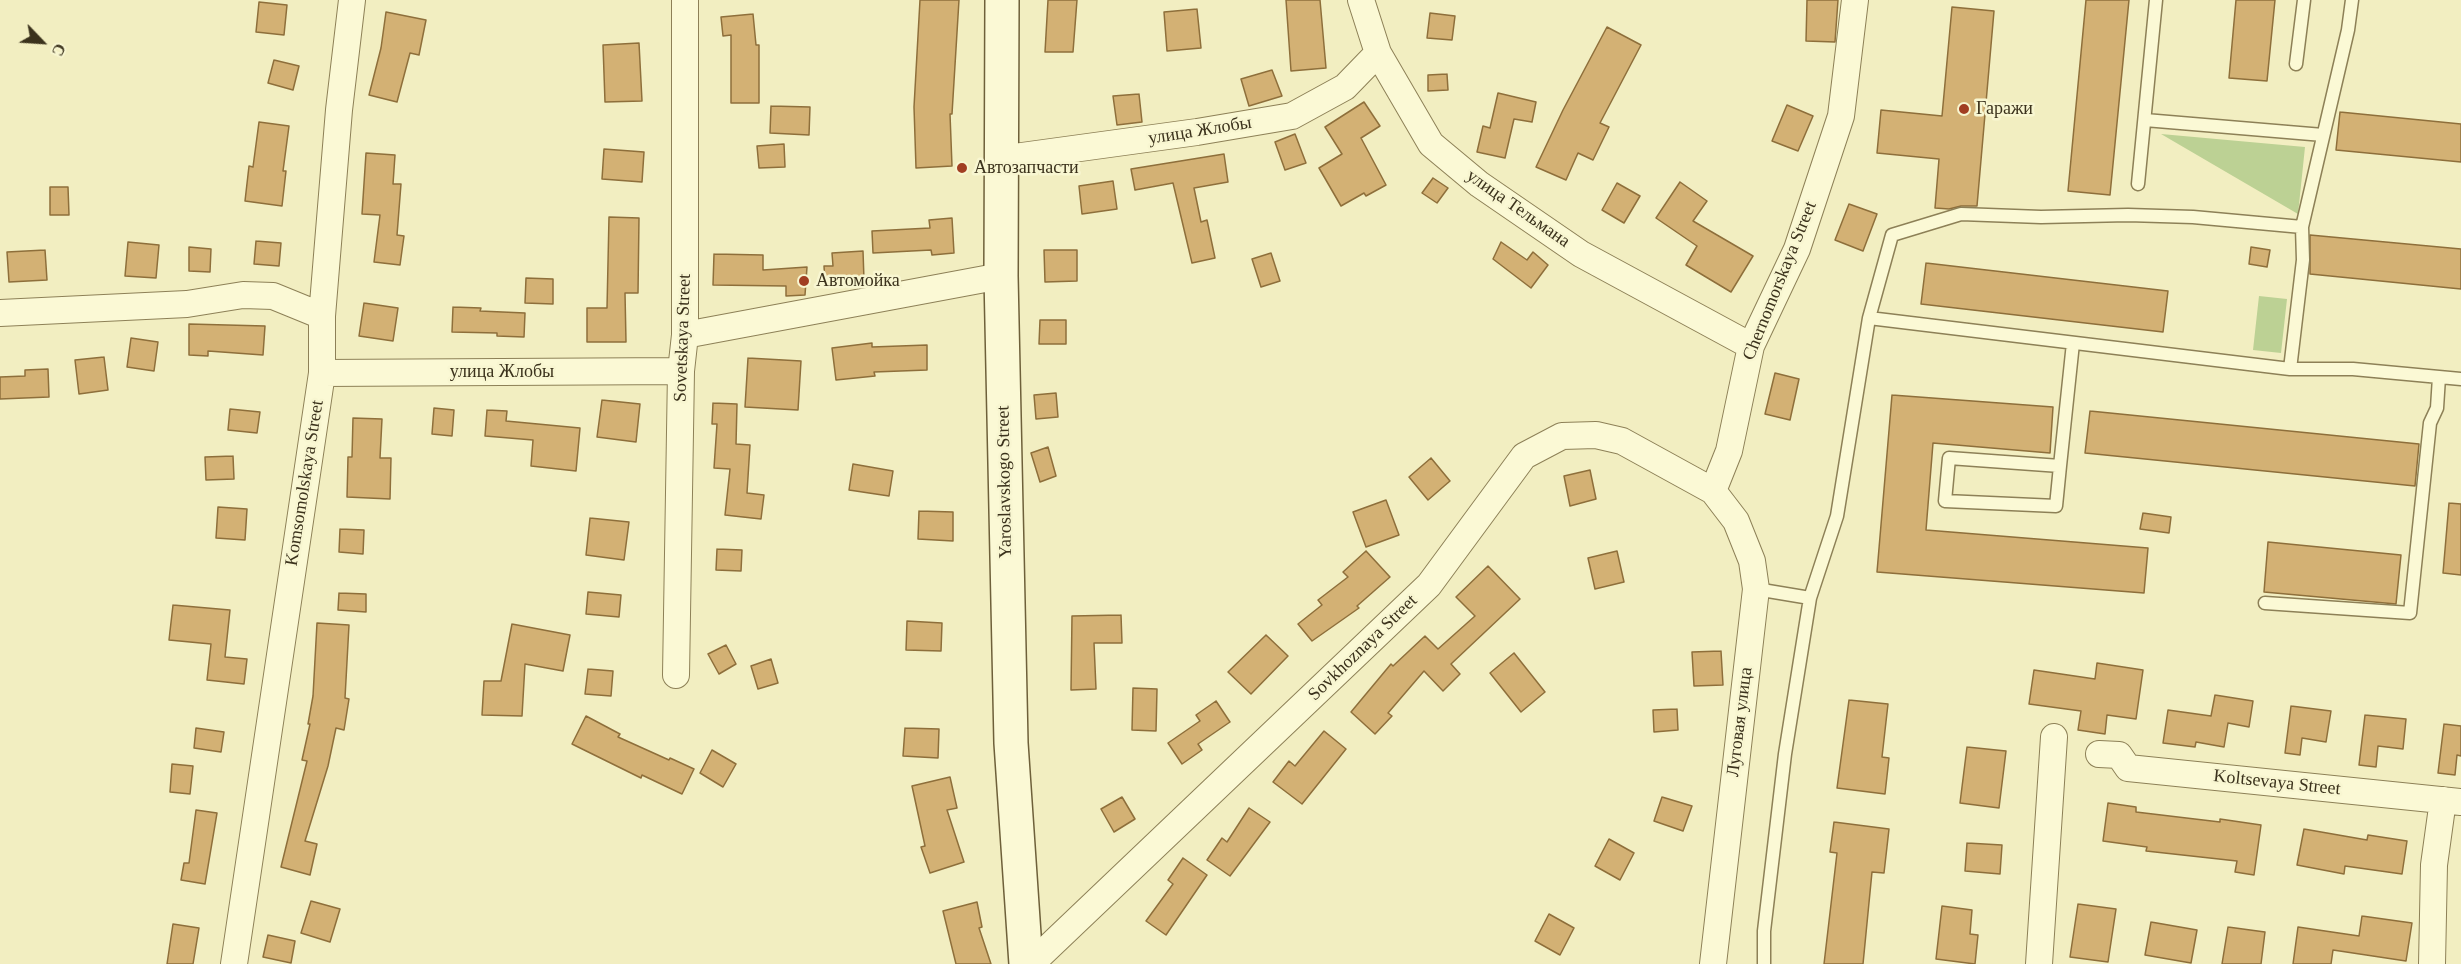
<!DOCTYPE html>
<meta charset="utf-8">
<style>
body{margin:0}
#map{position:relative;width:2461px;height:964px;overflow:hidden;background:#f2eec1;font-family:Georgia,serif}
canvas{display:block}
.north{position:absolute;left:12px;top:12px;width:60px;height:60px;-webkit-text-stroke:4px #f8f6d1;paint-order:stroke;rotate:115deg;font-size:16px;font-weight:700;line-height:24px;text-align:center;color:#3b321c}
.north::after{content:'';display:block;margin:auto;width:21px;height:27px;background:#3b321c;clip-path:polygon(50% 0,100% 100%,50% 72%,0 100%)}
</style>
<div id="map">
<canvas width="2461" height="964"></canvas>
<div class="north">С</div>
</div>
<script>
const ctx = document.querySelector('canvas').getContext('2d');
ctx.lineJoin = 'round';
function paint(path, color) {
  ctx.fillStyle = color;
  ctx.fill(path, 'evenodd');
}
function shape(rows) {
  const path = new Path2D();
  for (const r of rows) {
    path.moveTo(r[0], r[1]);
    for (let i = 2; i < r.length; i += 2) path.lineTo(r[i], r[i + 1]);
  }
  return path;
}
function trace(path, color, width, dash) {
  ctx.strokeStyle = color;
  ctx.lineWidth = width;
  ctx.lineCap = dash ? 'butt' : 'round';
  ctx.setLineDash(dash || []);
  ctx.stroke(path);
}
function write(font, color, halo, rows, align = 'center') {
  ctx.font = font + ' Georgia,serif';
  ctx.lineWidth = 5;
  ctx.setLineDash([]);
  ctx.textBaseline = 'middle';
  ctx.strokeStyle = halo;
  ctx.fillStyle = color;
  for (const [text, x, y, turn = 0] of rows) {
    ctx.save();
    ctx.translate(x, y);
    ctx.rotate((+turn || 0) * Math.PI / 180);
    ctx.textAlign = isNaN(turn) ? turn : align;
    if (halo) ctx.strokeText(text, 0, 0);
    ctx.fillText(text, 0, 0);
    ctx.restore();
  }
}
paint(shape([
 [2161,134,2305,147,2298,214],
 [2259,296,2287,299,2281,353,2253,350]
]), '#bcd194');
const building = shape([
 [920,0,959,0,952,114,950,114,952,166,916,168,914,107,920,0],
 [1048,0,1077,0,1073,52,1045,52,1048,0],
 [1286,0,1320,0,1326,68,1291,71,1286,0],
 [1807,0,1838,0,1835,42,1806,41,1807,0],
 [2086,0,2129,0,2110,195,2068,191,2086,0],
 [2236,0,2275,0,2267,81,2229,78,2236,0],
 [259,2,287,5,284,35,256,32,259,2],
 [1952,7,1994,11,1977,206,1961,206,1949,209,1935,208,1939,159,1877,153,1881,110,1942,116,1952,7],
 [1197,9,1201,48,1167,51,1164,12,1197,9],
 [386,12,426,20,419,55,410,53,397,102,369,95,381,48,386,12],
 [1430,13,1455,16,1452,40,1427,38,1430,13],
 [753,14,756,45,759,45,759,103,731,103,731,35,723,36,721,17,753,14],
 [1607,27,1641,45,1600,123,1609,127,1593,160,1578,153,1566,180,1536,167,1563,110,1607,27],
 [639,43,642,101,605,102,603,45,639,43],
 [274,60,299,66,293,90,268,83,274,60],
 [1272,70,1282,96,1249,106,1241,79,1272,70],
 [1447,74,1448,90,1428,91,1428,75,1447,74],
 [1498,93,1536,102,1532,122,1514,119,1505,158,1477,152,1483,126,1490,128,1498,93],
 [1139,94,1142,122,1117,125,1113,96,1139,94],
 [1364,102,1380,126,1361,138,1386,185,1366,196,1364,193,1341,206,1319,168,1342,154,1325,127,1364,102],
 [1787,105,1813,116,1798,151,1772,141,1787,105],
 [771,106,810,107,809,135,770,133,771,106],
 [2340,112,2461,124,2461,162,2336,150,2340,112],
 [259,122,289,126,283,171,286,171,282,206,245,201,249,166,253,167,259,122],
 [1295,134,1306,163,1285,170,1275,142,1295,134],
 [784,144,785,167,759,168,757,146,784,144],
 [604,149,644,152,642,182,602,179,604,149],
 [366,153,395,155,393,184,401,184,397,235,404,236,400,265,374,262,380,215,362,214,366,153],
 [1224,154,1228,182,1194,188,1201,222,1207,220,1215,258,1192,263,1173,183,1135,190,1131,169,1224,154],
 [1433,178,1448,188,1437,203,1422,193,1433,178],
 [1113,181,1117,209,1082,214,1079,186,1113,181],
 [1680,182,1707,201,1693,221,1753,256,1731,292,1686,265,1697,246,1656,218,1680,182],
 [1617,183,1640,196,1624,223,1602,210,1617,183],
 [50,187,68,187,69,215,50,215,50,187],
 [1849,204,1877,214,1863,251,1835,240,1849,204],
 [609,217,639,218,638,293,625,293,626,342,587,342,587,308,607,308,609,217],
 [952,218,954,253,932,255,931,250,873,253,872,231,930,228,929,220,952,218],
 [2310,235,2461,249,2461,289,2310,274,2310,235],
 [256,241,281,243,279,266,254,264,256,241],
 [128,242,159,245,156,278,125,276,128,242],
 [1501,242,1527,260,1533,252,1548,265,1531,288,1493,259,1501,242],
 [189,247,211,249,210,272,189,271,189,247],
 [2251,247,2270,250,2267,267,2249,264,2251,247],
 [45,250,47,280,9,282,7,252,45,250],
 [1044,250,1077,250,1077,281,1045,282,1044,250],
 [863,251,864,280,825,282,824,266,833,266,832,253,863,251],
 [1271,253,1280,281,1261,287,1252,259,1271,253],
 [714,254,763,255,763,270,807,267,805,295,786,296,786,286,713,285,714,254],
 [1926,263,2168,291,2163,332,1921,304,1926,263],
 [526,278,553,279,553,304,525,303,526,278],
 [364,303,398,308,393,341,359,336,364,303],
 [453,307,481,308,480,311,525,313,524,337,497,336,497,333,452,332,453,307],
 [1040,320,1066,320,1066,344,1039,344,1040,320],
 [189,324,265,326,263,355,208,351,208,356,189,355,189,324],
 [131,338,158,342,154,371,127,367,131,338],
 [872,343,872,347,927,345,927,370,874,372,875,376,836,380,832,348,872,343],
 [104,357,108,390,79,394,75,360,104,357],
 [748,358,801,361,798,410,745,407,748,358],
 [48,369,49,397,0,399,0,377,25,376,25,370,48,369],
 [1775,373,1799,379,1790,420,1765,414,1775,373],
 [1056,393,1058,417,1036,419,1034,395,1056,393],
 [1892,395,2053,407,2050,453,1933,443,1926,530,2148,548,2144,593,1877,572,1892,395],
 [602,400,640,404,636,442,597,437,602,400],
 [713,403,737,404,736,444,750,445,747,493,764,495,761,519,725,515,730,469,714,468,717,424,712,424,713,403],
 [434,408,454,410,452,436,432,434,434,408],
 [230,409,260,412,257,433,228,430,230,409],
 [487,410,507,411,506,421,580,428,576,471,531,466,533,440,485,436,487,410],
 [2090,411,2419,444,2415,486,2085,453,2090,411],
 [353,418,382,419,380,458,391,458,390,499,347,497,348,457,352,457,353,418],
 [1048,447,1056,476,1040,482,1031,453,1048,447],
 [233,456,234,479,206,480,205,457,233,456],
 [1431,458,1450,481,1428,500,1409,477,1431,458],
 [853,464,893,471,889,496,849,490,853,464],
 [1590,470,1596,499,1570,506,1564,476,1590,470],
 [1386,500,1399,535,1366,547,1353,512,1386,500],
 [2449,503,2461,504,2461,575,2443,573,2449,503],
 [218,507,247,509,245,540,216,538,218,507],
 [919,511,953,512,953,541,918,539,919,511],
 [2143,513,2171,517,2169,533,2140,529,2143,513],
 [590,518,629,522,624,560,586,555,590,518],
 [340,529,364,530,363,554,339,552,340,529],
 [2268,542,2401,555,2396,604,2264,592,2268,542],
 [717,549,742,550,741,571,716,570,717,549],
 [1366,551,1390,577,1357,606,1359,608,1312,641,1298,624,1322,605,1318,600,1348,577,1343,572,1366,551],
 [1617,551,1624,582,1595,589,1588,558,1617,551],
 [1488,566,1520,599,1451,664,1460,674,1443,691,1424,671,1388,713,1392,716,1375,734,1351,712,1391,664,1393,666,1425,636,1438,649,1475,616,1456,597,1488,566],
 [588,592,621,595,619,617,586,614,588,592],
 [339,593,366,594,366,612,338,610,339,593],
 [173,605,230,610,225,657,247,659,244,684,207,680,211,644,169,640,173,605],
 [1121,615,1122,643,1094,643,1096,689,1071,690,1072,616,1121,615],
 [907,621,942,623,941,651,906,650,907,621],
 [317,623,349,625,345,698,349,699,344,730,336,728,328,766,305,841,317,844,310,875,281,867,307,761,302,760,310,724,308,724,313,696,317,623],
 [512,624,570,635,563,671,525,664,522,716,482,715,484,681,501,681,512,624],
 [1266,635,1288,656,1251,694,1228,672,1266,635],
 [726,645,736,664,719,674,708,654,726,645],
 [1721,651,1723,685,1694,686,1692,652,1721,651],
 [1514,653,1545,692,1521,712,1490,673,1514,653],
 [771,659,778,683,758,689,751,666,771,659],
 [2097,663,2143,670,2136,719,2107,715,2105,734,2078,730,2081,711,2029,704,2034,670,2095,679,2097,663],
 [588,669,613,671,611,696,585,694,588,669],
 [1133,688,1157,689,1156,731,1132,730,1133,688],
 [2215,695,2253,701,2249,727,2228,723,2224,747,2196,742,2195,747,2163,743,2168,710,2211,716,2215,695],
 [1849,700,1888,704,1882,757,1889,758,1885,794,1837,788,1849,700],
 [1216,701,1230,722,1198,744,1202,750,1182,764,1168,743,1200,721,1196,715,1216,701],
 [2291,706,2331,711,2326,742,2302,738,2300,755,2285,753,2291,706],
 [1677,709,1678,730,1654,732,1653,710,1677,709],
 [2365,715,2406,719,2403,749,2378,746,2376,767,2359,765,2365,715],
 [586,716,620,734,618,737,669,760,670,758,694,769,682,794,642,775,641,778,572,744,586,716],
 [2444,724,2461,726,2461,756,2457,755,2455,775,2438,773,2444,724],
 [196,728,224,732,221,752,194,748,196,728],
 [905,728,939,729,938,758,903,756,905,728],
 [1324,731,1346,749,1302,804,1273,782,1289,761,1295,766,1324,731],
 [1967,747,2006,751,1999,808,1960,803,1967,747],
 [712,750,736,764,723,787,700,773,712,750],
 [172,764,193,766,190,794,170,792,172,764],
 [950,777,957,808,947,810,964,862,930,873,921,847,925,846,912,786,950,777],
 [1122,797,1135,819,1114,832,1101,809,1122,797],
 [1662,797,1692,806,1683,831,1654,821,1662,797],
 [2108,803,2136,807,2136,812,2220,822,2220,819,2261,825,2254,875,2235,872,2237,861,2146,851,2147,847,2103,841,2108,803],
 [1249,808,1270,822,1230,876,1207,860,1222,838,1227,842,1249,808],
 [196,810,217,813,205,884,181,880,184,863,189,863,196,810],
 [1834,822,1889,829,1884,873,1872,872,1863,964,1824,964,1837,853,1830,852,1834,822],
 [2304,829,2367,840,2368,835,2407,841,2402,874,2345,866,2344,874,2297,865,2304,829],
 [1609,839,1634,853,1620,880,1595,866,1609,839],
 [1967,843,2002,845,2000,874,1965,871,1967,843],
 [1183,858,1207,875,1166,935,1146,921,1173,884,1168,880,1183,858],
 [311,901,340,909,330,942,301,933,311,901],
 [977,902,982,927,979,928,991,964,956,964,943,911,977,902],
 [2078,904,2116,909,2108,962,2070,957,2078,904],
 [1942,906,1972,910,1970,934,1978,935,1975,964,1936,959,1942,906],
 [1549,914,1574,928,1560,955,1535,941,1549,914],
 [2362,916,2412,923,2406,961,2333,950,2331,964,2293,964,2298,927,2359,936,2362,916],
 [2151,922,2197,930,2191,963,2145,955,2151,922],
 [173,924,199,928,193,964,167,964,173,924],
 [2228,927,2265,932,2261,964,2222,964,2228,927],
 [268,935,295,941,291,963,263,957,268,935]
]);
paint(building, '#d3b174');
trace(building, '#8e6f3b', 1.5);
const lane = shape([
 [2296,64,2304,0],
 [2145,120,2323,135],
 [2138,184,2156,0],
 [1869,318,2290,369,2353,369,2461,379],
 [2290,369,2303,260,2302,227,2348,30,2352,0],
 [2060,466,1949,458,1945,501,2056,506,2060,466,2073,343],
 [1756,589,1810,598],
 [2265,603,2410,613,2430,423,2437,408,2439,377],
 [1764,964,1764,931,1785,754,1810,598,1837,516,1869,318,1892,235,1961,214,2041,217,2128,215,2193,217,2302,227]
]);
const street = shape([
 [1361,0,1378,53,1431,144,1479,184,1581,254,1751,346],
 [1000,159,1197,132,1292,116,1345,87,1378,53],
 [0,313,187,304,243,295,273,296,322,316],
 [685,335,1001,276],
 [322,373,681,371],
 [1713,491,1729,451,1751,346,1797,249,1841,116,1855,0],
 [676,675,681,371,685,335,685,0],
 [2099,754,2119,755,2128,768,2461,802],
 [234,964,322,373,322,316,339,110,352,0],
 [1031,964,1429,585,1524,456,1562,436,1596,435,1622,441,1713,491,1736,521,1752,561,1756,589,1713,964],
 [2039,964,2054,737],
 [2432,964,2434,865,2443,800]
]);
const secondary = shape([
 [1002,0,1001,276,1011,743,1026,964]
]);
trace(lane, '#8d8057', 15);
trace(street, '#8d8057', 28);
trace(secondary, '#6e603a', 36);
trace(lane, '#fbf9d5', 12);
trace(street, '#fbf9d5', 26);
trace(secondary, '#fbf9d5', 33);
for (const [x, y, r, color] of [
 [1964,109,6,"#a13e22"],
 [962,168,6,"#a13e22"],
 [804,281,6,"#a13e22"]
]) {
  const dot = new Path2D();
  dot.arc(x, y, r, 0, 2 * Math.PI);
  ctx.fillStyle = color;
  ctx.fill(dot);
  trace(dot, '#f8f6d1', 2);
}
write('18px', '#3b321c', '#f8f6d1', [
 ["Гаражи",1976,109],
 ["Автозапчасти",974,168],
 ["Автомойка",816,281]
], 'left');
write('18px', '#3b321c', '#f8f6d1', [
 ["улица Жлобы",1200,131,-9],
 ["улица Тельмана",1518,209,35],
 ["Chernomorskaya Street",1780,281,-68],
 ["Sovetskaya Street",683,338,-88],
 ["улица Жлобы",502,372],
 ["Yaroslavskogo Street",1005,482,-91],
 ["Komsomolskaya Street",305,483,-81],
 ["Sovkhoznaya Street",1363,648,-44],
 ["Луговая улица",1740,722,-83],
 ["Koltsevaya Street",2277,783,6]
]);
</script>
